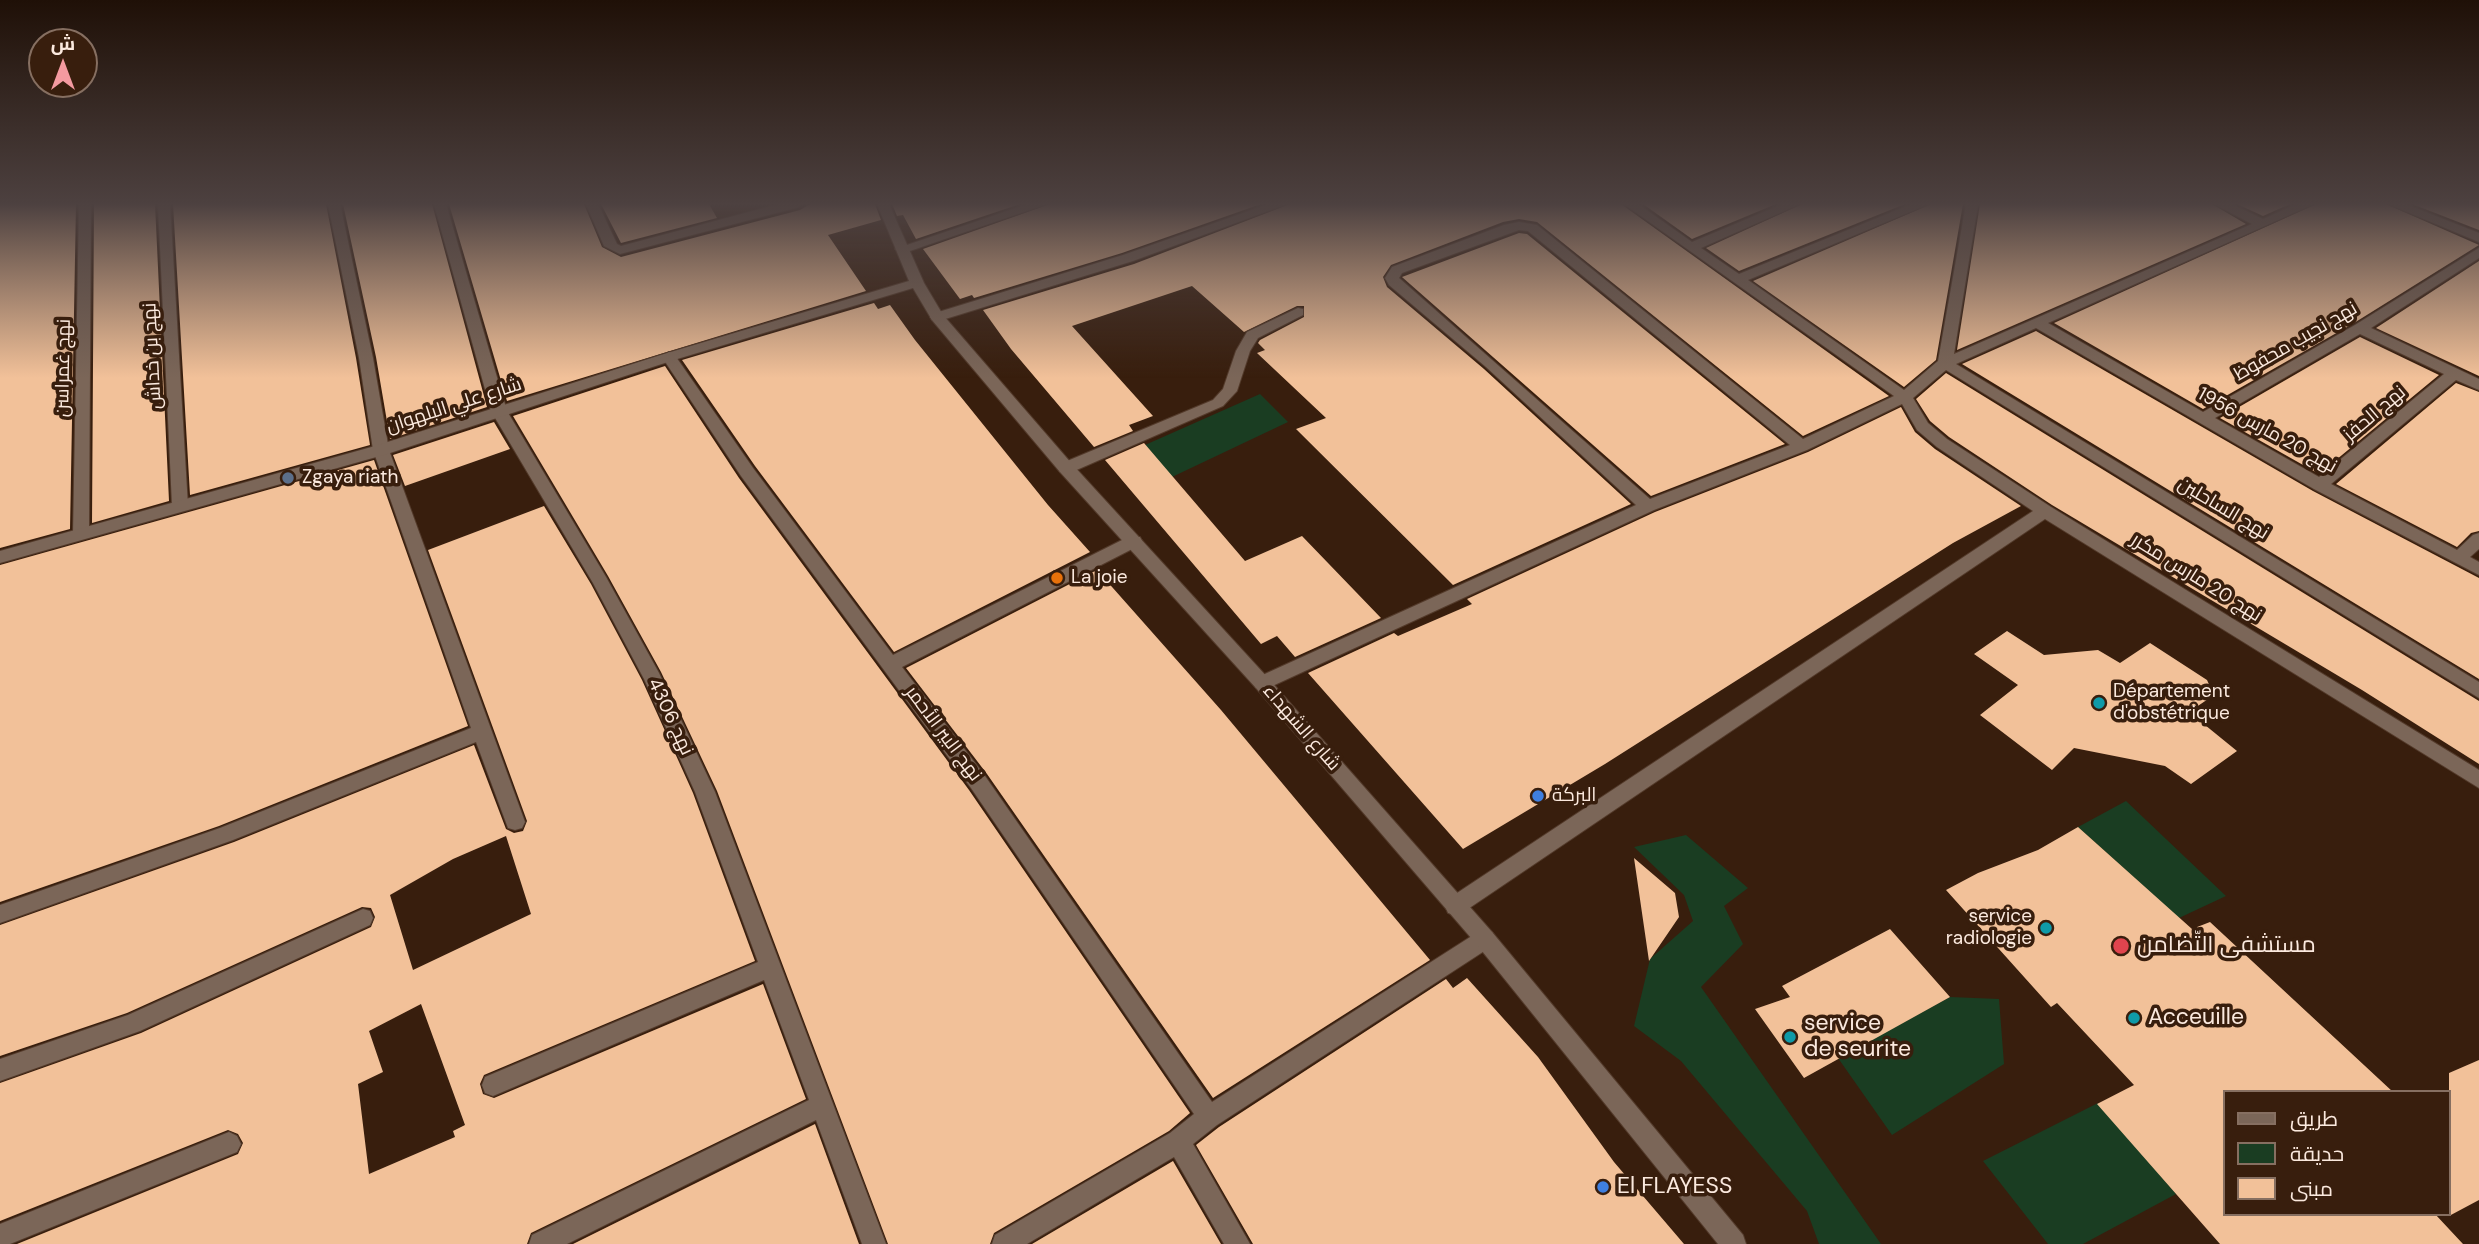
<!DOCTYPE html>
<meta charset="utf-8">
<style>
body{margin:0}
#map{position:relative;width:2479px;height:1244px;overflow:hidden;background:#381e0d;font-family:"DM Sans",Cairo,sans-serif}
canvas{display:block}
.legend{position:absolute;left:2223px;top:1090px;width:228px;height:126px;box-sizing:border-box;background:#381e0d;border:2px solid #866f61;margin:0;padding:9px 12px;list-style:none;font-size:21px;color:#fbe9de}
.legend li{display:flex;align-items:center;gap:14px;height:35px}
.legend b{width:35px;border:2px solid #866f61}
.north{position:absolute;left:28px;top:28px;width:70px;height:70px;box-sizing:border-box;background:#381e0d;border:2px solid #866f61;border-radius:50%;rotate:0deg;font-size:19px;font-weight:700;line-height:28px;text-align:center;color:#fbe9de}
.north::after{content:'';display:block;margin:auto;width:24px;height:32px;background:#f49aa0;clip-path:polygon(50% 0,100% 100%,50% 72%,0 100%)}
</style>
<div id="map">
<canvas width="2479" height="1244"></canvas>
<ul class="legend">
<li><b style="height:9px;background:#7b6658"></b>طريق</li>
<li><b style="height:19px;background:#1a3d22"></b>حديقة</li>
<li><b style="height:19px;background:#f2c199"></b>مبنى</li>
</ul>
<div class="north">ش</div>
</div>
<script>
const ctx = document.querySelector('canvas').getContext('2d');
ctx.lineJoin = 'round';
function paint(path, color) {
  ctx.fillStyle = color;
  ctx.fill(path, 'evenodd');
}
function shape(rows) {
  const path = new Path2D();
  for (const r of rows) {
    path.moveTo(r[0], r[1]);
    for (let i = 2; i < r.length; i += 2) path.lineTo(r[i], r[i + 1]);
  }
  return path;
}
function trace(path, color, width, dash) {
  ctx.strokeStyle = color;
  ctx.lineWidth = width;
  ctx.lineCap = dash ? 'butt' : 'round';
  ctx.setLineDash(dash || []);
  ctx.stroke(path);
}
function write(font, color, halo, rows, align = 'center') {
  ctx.font = font + ' "DM Sans",Cairo,sans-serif';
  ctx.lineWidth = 7;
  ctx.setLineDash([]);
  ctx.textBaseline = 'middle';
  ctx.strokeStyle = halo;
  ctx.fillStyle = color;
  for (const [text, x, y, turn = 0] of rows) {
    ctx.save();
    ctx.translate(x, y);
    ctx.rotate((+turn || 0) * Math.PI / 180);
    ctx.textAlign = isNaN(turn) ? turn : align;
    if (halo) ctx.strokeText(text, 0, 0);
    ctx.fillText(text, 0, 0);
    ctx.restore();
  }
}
paint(shape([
 [1260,394,1288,422,1172,477,1145,445],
 [2126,801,2226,896,2179,918,2078,827],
 [1686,835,1748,888,1724,906,1743,944,1701,987,1881,1244,1819,1244,1807,1211,1681,1061,1634,1026,1650,959,1693,921,1684,895,1634,847],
 [1950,997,1999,999,2004,1064,1892,1135,1838,1058],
 [2098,1103,2176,1194,2083,1244,2048,1244,1983,1161]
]), '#1a3d22');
paint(shape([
 [0,204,76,204,70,529,0,548],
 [94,204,155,204,169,501,92,523],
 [173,204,326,204,356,358,370,445,190,495],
 [343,204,432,204,487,407,390,439,376,357],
 [449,204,584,204,602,247,621,257,800,210,810,204,875,204,881,220,828,235,866,291,507,401],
 [601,204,709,204,717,218,621,243],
 [892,204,1020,204,916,239,903,215,897,216],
 [1050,204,1261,204,1122,253,974,298,972,295,960,299,923,249],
 [1290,204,1621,204,1889,396,1803,436,1537,222,1519,219,1503,222,1391,265,1383,277,1387,287,1484,369,1631,504,1453,585,1296,429,1326,418,1257,353,1265,350,1258,343,1260,340,1304,317,1304,306,1297,306,1244,332,1192,286,1072,326,1153,416,1129,425,1133,431,1094,447,1011,349,983,310,1134,264],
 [1643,204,1776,204,1692,239],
 [1802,204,1905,204,1739,271,1706,248],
 [1931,204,1963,204,1936,360,1904,387,1753,281],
 [1980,204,2212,204,2246,224,1957,350],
 [2237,204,2290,204,2263,216],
 [2316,204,2386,204,2479,245,2354,323,2203,409,2054,323],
 [2412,204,2479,204,2479,230],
 [1519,233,1527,234,1785,444,1651,496,1402,277],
 [2479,261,2479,376,2376,328],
 [874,303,878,309,890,305,915,340,1048,505,1090,552,894,652,755,466,682,360],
 [2036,331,2313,491,2479,578,2479,679,1962,364],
 [2360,337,2439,375,2319,474,2220,418],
 [665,366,739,478,969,790,1190,1113,1169,1131,994,1233,990,1244,888,1244,717,791,661,672,608,576,513,416],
 [1946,373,2479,701,2479,764,2362,690,2052,505,1949,437,1930,421,1916,399],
 [2456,383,2479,392,2479,531,2471,533,2457,547,2336,484],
 [1901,407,1915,432,1935,449,2021,506,1953,543,1605,764,1463,849,1308,673,1394,633,1398,636,1472,604,1467,599,1655,512,1808,452],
 [494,422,510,449,405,486,393,455],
 [1144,443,1245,561,1302,536,1381,618,1295,657,1277,636,1261,644,1105,460],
 [374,460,468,726,219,826,0,902,0,565],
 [544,506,591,584,642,680,693,793,755,961,484,1075,480,1084,483,1094,494,1098,763,984,806,1099,531,1233,527,1244,17,1244,238,1154,243,1143,238,1134,228,1130,0,1221,0,1083,141,1033,371,927,375,917,371,908,362,907,127,1013,0,1056,0,925,234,842,474,745,506,829,514,833,523,831,527,821,428,550],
 [506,836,531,914,413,970,390,895,453,859],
 [421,1004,465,1125,453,1131,455,1137,369,1174,358,1084,383,1072,369,1031],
 [1097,570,1221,710,1430,960,1213,1098,987,774,906,668],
 [2007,631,2044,655,2098,650,2120,663,2150,643,2207,680,2214,695,2189,712,2237,751,2191,784,2165,766,2074,748,2052,770,1980,715,2018,685,1974,654],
 [2078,827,2192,929,2210,922,2393,1092,2225,1092,2225,1214,2435,1214,2463,1244,2220,1244,2097,1104,2134,1085,2057,1003,2051,1007,1946,890,1978,873,2038,850],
 [1634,858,1675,893,1679,917,1649,961],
 [1890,929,1950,997,1804,1078,1755,1009,1790,997,1782,986],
 [1467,978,1538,1057,1614,1162,1684,1244,1253,1244,1196,1145,1219,1127,1446,979,1453,988],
 [2479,1060,2479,1200,2449,1216,2449,1073],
 [815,1124,859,1244,573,1244],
 [1173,1161,1221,1244,1032,1244]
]), '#f2c199');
const minor = shape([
 [79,204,91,204,89,533,81,539,73,533,79,204],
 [158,204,170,204,188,506,180,512,172,506,158,204],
 [328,204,340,204,373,358,389,450,525,822,522,828,515,830,508,828,476,742,233,840,0,923,0,905,220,828,471,728,373,450,359,358,328,204],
 [434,204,446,204,507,411,606,577,659,673,715,792,886,1244,862,1244,816,1120,567,1244,529,1244,532,1235,809,1100,764,980,493,1096,485,1093,482,1085,485,1077,758,962,695,792,644,679,593,583,491,411,434,204],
 [586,204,598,204,617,244,621,246,779,204,800,204,799,207,620,254,604,246,586,204],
 [1028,204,1047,204,907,252,902,253,895,249,1028,204],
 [1269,204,1287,204,1133,261,942,320,932,320,930,317,932,314,1123,255,1269,204],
 [1624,204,1638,204,1692,242,1783,204,1800,204,1701,248,1739,274,1912,204,1929,204,1748,280,1904,390,1938,361,1966,204,1978,204,1954,354,2252,224,2214,204,2231,204,2263,219,2297,204,2314,204,2048,323,2203,412,2355,325,2479,248,2479,258,2371,328,2479,379,2479,390,2456,380,2331,484,2457,550,2473,535,2479,533,2479,549,2470,557,2479,562,2479,575,2314,489,2036,328,1956,364,2479,682,2479,698,1946,370,1913,398,1928,423,1947,439,2051,507,2479,770,2479,788,2045,519,1462,913,1455,915,1448,913,1445,906,1448,899,2033,511,1937,447,1917,430,1902,404,1807,450,1654,510,1268,688,1256,688,1253,683,1256,678,1636,505,1486,367,1389,285,1385,278,1392,267,1504,225,1519,222,1537,225,1803,439,1894,396,1624,204],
 [1519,230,1528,231,1790,445,1650,499,1399,278,1402,273,1519,230],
 [2360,334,2444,374,2319,477,2215,418,2360,334],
 [2388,204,2405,204,2479,233,2479,242,2388,204],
 [1298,308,1303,309,1303,315,1258,338,1250,351,1237,391,1223,406,1072,472,1060,472,1058,468,1060,464,1213,400,1223,389,1236,351,1247,332,1298,308],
 [669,352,674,354,753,468,893,655,1128,537,1140,537,1142,541,1140,545,902,667,985,776,1212,1102,1478,932,1485,929,1492,932,1496,939,1492,946,1217,1125,1193,1144,1250,1244,1224,1244,1174,1157,1027,1244,992,1244,995,1235,1170,1133,1194,1114,971,788,741,476,662,357,669,352],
 [363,909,370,911,373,918,370,925,140,1031,0,1081,0,1059,128,1015,363,909],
 [229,1132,237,1136,241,1144,237,1152,10,1244,0,1244,0,1224,229,1132]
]);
const tertiary = shape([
 [877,204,889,204,924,283,943,315,1072,464,1268,678,1492,932,1743,1235,1746,1244,1718,1244,1478,946,1256,688,1060,472,932,320,913,288,674,360,387,454,0,563,0,551,375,446,664,354,909,281,877,204]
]);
trace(minor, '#533a2a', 2);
trace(tertiary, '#533a2a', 2);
paint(minor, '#7b6658');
paint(tertiary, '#7b6658');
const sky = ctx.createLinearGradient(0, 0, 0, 378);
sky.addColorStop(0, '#1f1007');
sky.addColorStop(0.54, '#4d4140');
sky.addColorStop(1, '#4d414000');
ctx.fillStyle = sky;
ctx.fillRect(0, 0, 2479, 378);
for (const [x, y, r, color] of [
 [288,478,7,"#5c6f8a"],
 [1057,578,7,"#e8710a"],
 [2099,703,7,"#0f9aa8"],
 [1538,796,7,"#3f7fe0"],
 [2046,928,7,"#0f9aa8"],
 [2121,946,9,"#e0444e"],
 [2134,1018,7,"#0f9aa8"],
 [1790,1037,7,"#0f9aa8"],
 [1603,1187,7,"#3f7fe0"]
]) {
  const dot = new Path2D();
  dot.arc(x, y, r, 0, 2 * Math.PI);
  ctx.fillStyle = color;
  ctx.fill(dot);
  trace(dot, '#381e0d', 2.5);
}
write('19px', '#fbe9de', '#381e0d', [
 ["نهج نجيب محفوظ",2296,342,-30],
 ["نهج بن خداش",153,356,-93],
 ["نهج غمراسن",64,368,-89],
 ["شارع علي البلهوان",454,406,-18],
 ["نهج الحفز",2375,414,-40],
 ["نهج 20 مارس 1956",2267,431,29],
 ["نهج الساحلين",2223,509,31],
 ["نهج 20 مارس مكرر",2196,578,32],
 ["نهج 4306",670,717,65],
 ["شارع الشهداء",1301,728,49],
 ["نهج البير الأحمر",943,734,53]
]);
write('19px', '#fbe9de', '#381e0d', [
 ["Zgaya riath",302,478],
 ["La joie",1071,578],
 ["Département",2113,692],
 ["d'obstétrique",2113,714],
 ["البركة",1552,796],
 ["service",2032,917,"right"],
 ["radiologie",2032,939,"right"]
], 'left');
write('23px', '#fbe9de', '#381e0d', [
 ["مستشفى التّضامن",2137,946],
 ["Acceuille",2148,1018],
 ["service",1804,1024],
 ["de seurite",1804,1050],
 ["El FLAYESS",1617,1187]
], 'left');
</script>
